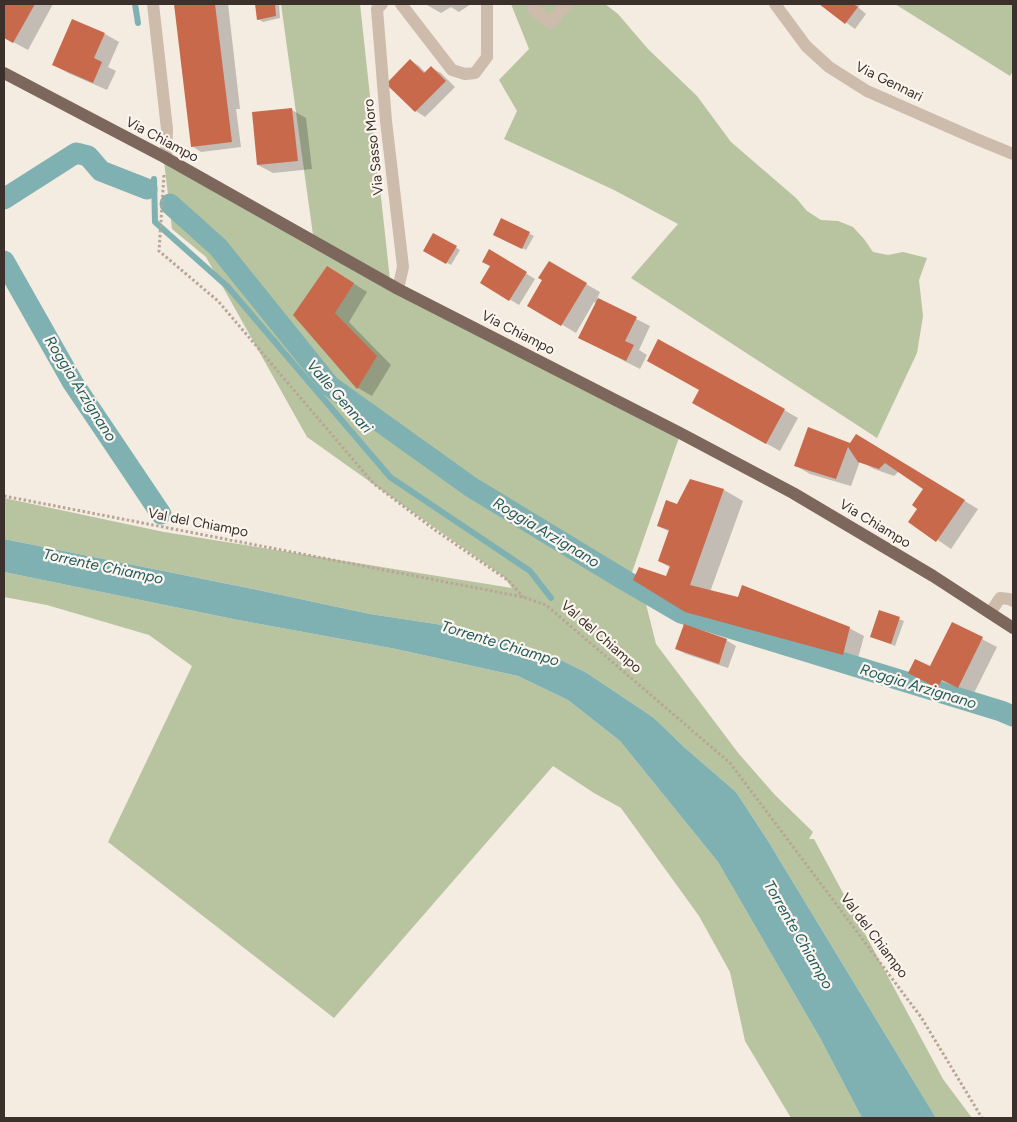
<!DOCTYPE html>
<style>
body{margin:0}
#map{position:relative;width:1017px;height:1122px;overflow:hidden;background:#f4ebe1;font-family:Figtree,sans-serif}
canvas{display:block}
.frame{position:absolute;inset:0;border:5px solid #3b302b;pointer-events:none}
</style>
<div id="map">
<canvas width="1017" height="1122"></canvas>
<div class="frame"></div>
</div>
<script>
const ctx = document.querySelector('canvas').getContext('2d');
ctx.lineJoin = 'round';
function paint(path, color) {
  ctx.fillStyle = color;
  ctx.fill(path, 'evenodd');
}
function shape(rows) {
  const path = new Path2D();
  for (const r of rows) {
    path.moveTo(r[0], r[1]);
    for (let i = 2; i < r.length; i += 2) path.lineTo(r[i], r[i + 1]);
  }
  return path;
}
function trace(path, color, width, dash) {
  ctx.strokeStyle = color;
  ctx.lineWidth = width;
  ctx.lineCap = dash ? 'butt' : 'round';
  ctx.setLineDash(dash || []);
  ctx.stroke(path);
}
function write(font, color, halo, rows, align = 'center') {
  ctx.font = font + ' Figtree,sans-serif';
  ctx.lineWidth = 4.5;
  ctx.setLineDash([]);
  ctx.textBaseline = 'middle';
  ctx.strokeStyle = halo;
  ctx.fillStyle = color;
  for (const [text, x, y, turn = 0] of rows) {
    ctx.save();
    ctx.translate(x, y);
    ctx.rotate((+turn || 0) * Math.PI / 180);
    ctx.textAlign = isNaN(turn) ? turn : align;
    if (halo) ctx.strokeText(text, 0, 0);
    ctx.fillText(text, 0, 0);
    ctx.restore();
  }
}
paint(shape([
 [281,4,360,4,390,280,682,429,630,578,643,592,656,644,739,754,775,795,813,832,809,839,814,839,943,1079,972,1118,936,1118,768,841,736,792,684,747,654,718,587,673,557,658,519,645,436,624,370,614,258,590,4,539,4,498,164,532,512,588,504,577,307,437,206,257,172,229,163,153,313,235],
 [511,4,605,4,618,14,648,49,697,96,731,142,796,198,807,211,821,220,838,221,853,227,864,239,873,252,888,255,903,252,927,258,919,280,923,316,917,353,877,438,631,278,678,224,614,190,504,139,517,111,499,80,529,49],
 [895,4,1013,4,1013,71,1010,76],
 [4,572,238,620,396,649,518,676,568,700,620,741,718,862,820,1038,862,1118,791,1118,745,1041,730,972,699,916,621,808,594,793,553,766,334,1018,108,842,192,666,149,635,47,605,4,597]
]), '#b8c4a0');
paint(shape([
 [4,539,258,590,370,614,436,624,519,645,557,658,587,673,654,718,684,747,736,792,768,841,936,1118,862,1118,820,1038,718,862,620,741,568,700,518,676,396,649,238,620,4,572]
]), '#7fb0b2');
paint(shape([
 [4,4,53,4,28,50,4,37],
 [175,4,228,4,240,109,236,109,241,147,201,152,192,146],
 [256,4,279,4,280,18,263,22,258,19],
 [425,4,471,4,459,12,451,7,441,13],
 [821,4,861,4,858,7,866,14,855,29],
 [105,34,119,42,108,67,116,71,107,90,68,73,54,65],
 [410,60,419,66,426,73,431,68,441,73,455,87,425,117,416,111,388,84],
 [292,110,306,118,312,169,273,173,258,165],
 [502,220,534,236,526,250,494,234],
 [434,234,460,250,451,265,425,250],
 [490,251,535,279,519,305,481,282,491,266],
 [549,263,600,292,597,299,650,326,639,350,647,355,640,369,579,338,596,303,594,302,576,333,529,305,544,280],
 [342,276,367,292,349,322,391,365,372,396,358,388,295,315],
 [784,410,798,418,780,451,708,411],
 [851,444,870,444,978,509,951,549,910,521,918,509,925,489,899,471,894,476,874,469,860,461,851,486,810,474,796,466],
 [690,480,724,490,743,501,710,592,849,628,864,636,857,662,751,632,751,634,706,623,686,611,666,577,671,568,659,561,670,532,658,526,678,506],
 [880,612,904,621,895,646,875,638],
 [953,624,997,647,973,695,956,687,952,695,924,681],
 [726,640,736,646,728,668,686,654,676,649]
]), '#0003');
trace(shape([
 [135,4,138,23],
 [154,179,155,222,228,287,390,477,530,571,551,598]
]), '#7fb0b2', 6);
trace(shape([
 [4,199,76,153,88,156,101,171,147,189],
 [170,204,218,247,330,386,471,487,621,578,681,613,1001,711,1013,716],
 [4,261,73,383,161,514]
]), '#7fb0b2', 21);
paint(shape([
 [4,4,35,4,13,43,4,38],
 [174,4,215,4,232,142,191,147],
 [255,4,275,4,276,16,257,20],
 [819,4,853,4,858,7,845,24],
 [72,19,105,33,94,58,102,62,93,83,52,65],
 [410,59,424,73,431,66,446,81,415,112,386,84],
 [292,108,298,161,257,165,252,112],
 [501,218,530,232,522,249,493,235],
 [433,233,457,246,446,264,423,251],
 [489,249,527,272,509,301,480,283,490,266,482,262],
 [549,261,587,283,561,326,527,306,542,280,538,278],
 [327,266,354,283,335,313,377,356,357,389,293,315],
 [598,298,637,317,625,341,634,345,626,361,578,338],
 [658,339,785,409,766,444,692,403,699,390,647,361],
 [808,427,850,443,856,434,965,500,936,542,908,522,917,509,912,505,923,489,885,463,879,469,858,462,848,447,836,479,794,466],
 [690,479,724,489,690,585,738,597,742,585,850,627,843,655,685,612,633,580,639,567,666,576,670,566,658,561,669,530,657,526,666,500,677,504],
 [879,610,900,617,891,644,870,637],
 [952,622,983,637,958,688,942,680,937,688,908,673,915,659,930,666],
 [684,624,727,639,719,664,675,649]
]), '#c8694b');
trace(shape([
 [164,175,159,251,218,301,374,484,435,530,509,581,523,597],
 [4,496,523,597,546,605,730,763,921,1017,982,1118]
]), '#b9a596', 3, [2.5, 2.5]);
trace(shape([
 [153,4,167,129,166,158],
 [382,4,377,9,386,121,403,267,398,289],
 [401,4,452,70,465,74,475,73,487,57,487,4],
 [533,4,533,9,550,23,567,4],
 [775,4,806,46,829,67,867,91,974,138,1013,154],
 [990,613,1000,598,1009,599,1013,601]
]), '#cdbbac', 12);
trace(shape([
 [4,73,166,158,398,289,680,433,793,493,933,576,1013,628]
]), '#7d675c', 12);
write('14px', '#3b302b', '#fbf5ee', [
 ["Via Gennari",889,82,26],
 ["Via Chiampo",162,140,28],
 ["Via Sasso Moro",374,147,-96],
 ["Via Chiampo",518,333,27],
 ["Val del Chiampo",198,523,11],
 ["Via Chiampo",875,524,31],
 ["Val del Chiampo",601,637,41],
 ["Val del Chiampo",874,936,53]
]);
write('italic 15px', '#1f5a5e', '#fbf5ee', [
 ["Roggia Arzignano",80,389,58],
 ["Valle Gennari",339,397,49],
 ["Roggia Arzignano",546,533,31],
 ["Torrente Chiampo",103,567,12],
 ["Torrente Chiampo",500,644,17],
 ["Roggia Arzignano",918,687,17],
 ["Torrente Chiampo",798,935,60]
]);
</script>
